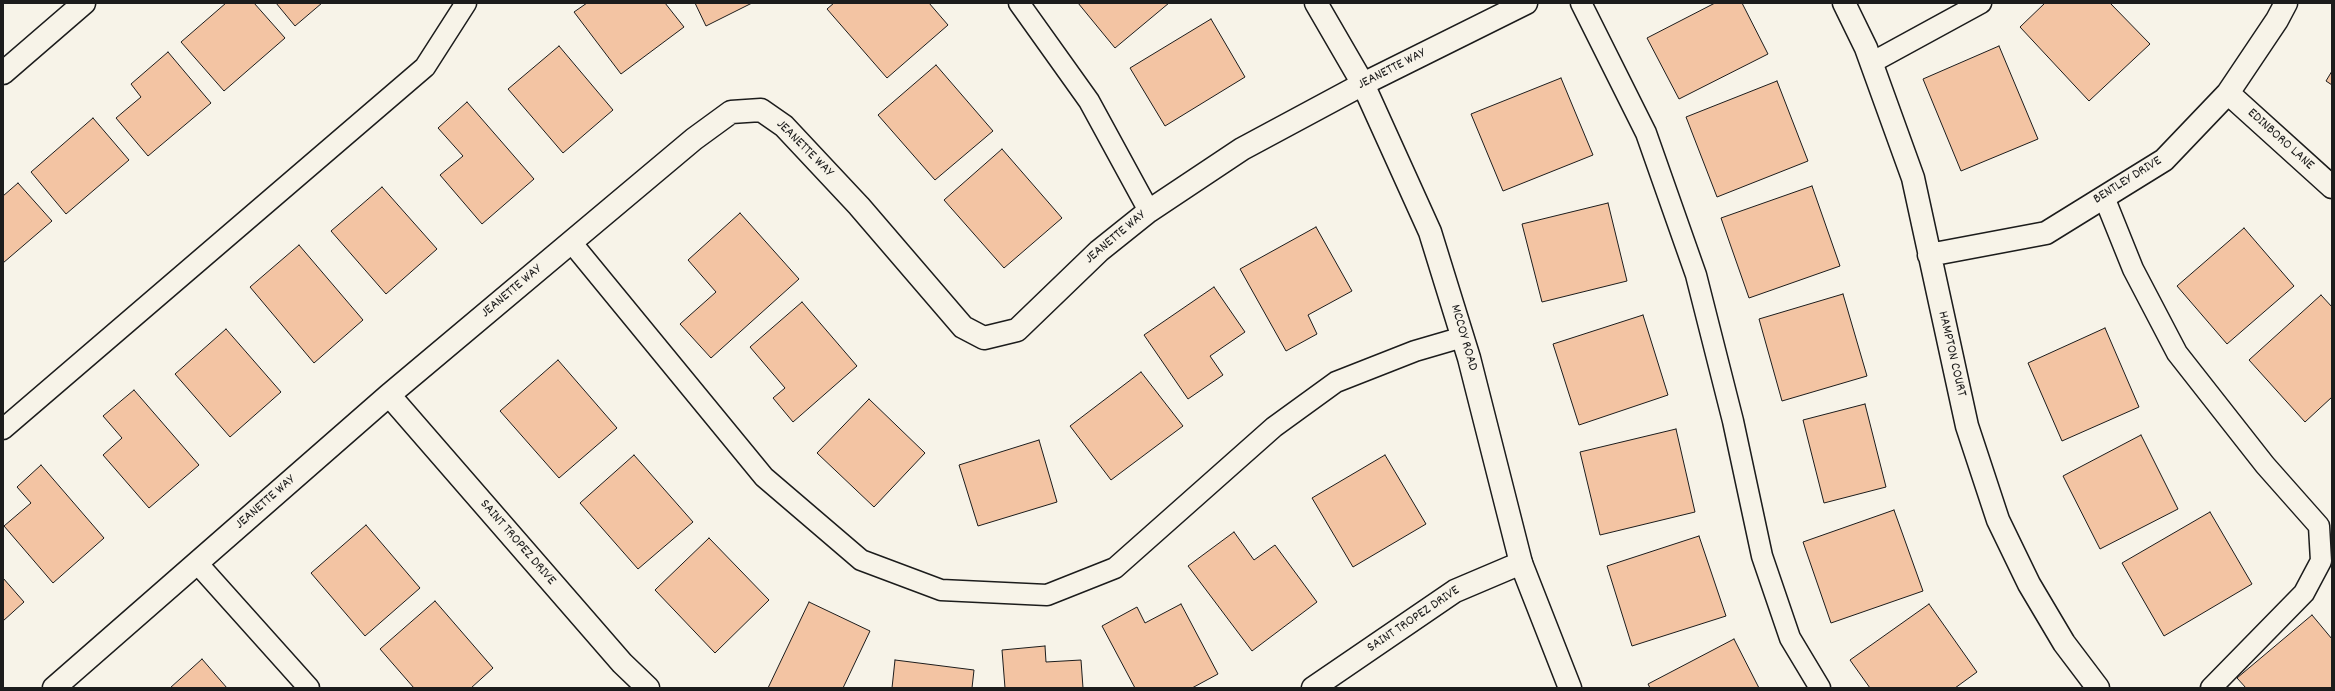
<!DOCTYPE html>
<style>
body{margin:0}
#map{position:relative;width:2335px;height:691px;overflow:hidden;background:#f7f3e8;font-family:Dekko,sans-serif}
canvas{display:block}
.frame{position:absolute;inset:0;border:4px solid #1c1c1c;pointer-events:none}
</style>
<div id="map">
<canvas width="2335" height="691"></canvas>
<div class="frame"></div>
</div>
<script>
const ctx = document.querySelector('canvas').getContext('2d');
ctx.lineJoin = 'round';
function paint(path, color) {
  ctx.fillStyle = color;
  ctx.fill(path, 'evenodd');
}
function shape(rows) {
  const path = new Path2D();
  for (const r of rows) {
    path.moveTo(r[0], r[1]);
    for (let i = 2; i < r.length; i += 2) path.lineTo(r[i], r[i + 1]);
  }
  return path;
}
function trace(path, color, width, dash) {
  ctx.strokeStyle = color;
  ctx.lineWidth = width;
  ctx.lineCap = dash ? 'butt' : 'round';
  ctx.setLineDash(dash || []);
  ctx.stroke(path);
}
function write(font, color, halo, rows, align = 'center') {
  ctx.font = font + ' Dekko,sans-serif';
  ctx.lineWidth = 4;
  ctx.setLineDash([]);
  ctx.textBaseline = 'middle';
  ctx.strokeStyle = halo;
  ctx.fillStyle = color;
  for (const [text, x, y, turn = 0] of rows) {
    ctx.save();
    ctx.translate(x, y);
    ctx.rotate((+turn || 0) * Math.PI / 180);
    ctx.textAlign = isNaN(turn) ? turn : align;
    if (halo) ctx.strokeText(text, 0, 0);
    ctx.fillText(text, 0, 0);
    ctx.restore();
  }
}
const building = shape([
 [226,3,254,3,285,38,224,91,181,42,226,3],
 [276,3,322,3,295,26,276,3],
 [587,3,665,3,684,27,621,74,574,12,587,3],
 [695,3,752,3,706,26,695,3],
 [834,3,929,3,948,25,887,78,827,9,834,3],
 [1078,3,1169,3,1115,48,1078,3],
 [1715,3,1742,3,1768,54,1679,99,1647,38,1715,3],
 [2045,3,2110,3,2150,44,2089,101,2020,27,2045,3],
 [1211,19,1245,77,1165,126,1130,68,1211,19],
 [559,46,613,110,563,153,508,89,559,46],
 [1999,46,2038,139,1961,171,1923,79,1999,46],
 [168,52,211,103,148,156,116,118,141,97,131,84,168,52],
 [936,65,993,131,935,180,878,115,936,65],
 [2332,71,2332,85,2326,81,2332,71],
 [1561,78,1593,155,1503,191,1471,114,1561,78],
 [1777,81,1808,161,1717,197,1686,117,1777,81],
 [467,102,534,179,482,224,440,175,463,156,438,128,467,102],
 [93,118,129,160,66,214,31,172,93,118],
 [1002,149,1062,218,1004,268,944,200,1002,149],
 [18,183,52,221,3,263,3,196,18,183],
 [1812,186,1840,266,1749,298,1721,218,1812,186],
 [382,187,437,249,386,294,331,231,382,187],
 [1608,203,1627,281,1542,302,1522,224,1608,203],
 [740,213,799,279,711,358,680,324,716,292,688,260,740,213],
 [1316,227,1352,291,1308,315,1317,334,1286,351,1240,269,1316,227],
 [2244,228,2294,286,2227,344,2177,286,2244,228],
 [299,245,363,320,314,363,250,287,299,245],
 [1214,287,1245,332,1210,356,1223,375,1188,399,1144,335,1214,287],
 [1843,294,1867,376,1782,401,1759,319,1843,294],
 [2321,295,2332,307,2332,397,2305,422,2249,360,2321,295],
 [802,302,857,366,793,422,773,398,785,388,750,347,802,302],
 [1643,315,1668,395,1579,425,1553,344,1643,315],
 [2105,328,2139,407,2062,441,2028,363,2105,328],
 [226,329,281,392,230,437,175,374,226,329],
 [558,360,617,428,559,478,500,411,558,360],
 [1141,372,1183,426,1111,480,1070,426,1141,372],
 [134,390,199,465,149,508,103,455,122,438,103,416,134,390],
 [869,399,925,453,874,507,817,453,869,399],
 [1865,404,1886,487,1824,503,1803,420,1865,404],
 [1676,429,1695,512,1600,535,1580,452,1676,429],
 [2141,435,2178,509,2100,549,2063,476,2141,435],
 [1039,440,1057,502,978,526,959,465,1039,440],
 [634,455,693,522,638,569,580,503,634,455],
 [1385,455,1426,524,1353,567,1312,498,1385,455],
 [41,465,104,538,53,583,4,526,31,503,17,487,41,465],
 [1894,510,1923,591,1831,623,1803,542,1894,510],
 [2210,512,2252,584,2164,636,2122,563,2210,512],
 [366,525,420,588,365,636,311,573,366,525],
 [1234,532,1254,560,1275,545,1317,602,1252,651,1188,566,1234,532],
 [1699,536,1726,616,1632,646,1607,566,1699,536],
 [709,538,769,600,715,653,655,590,709,538],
 [3,578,24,602,3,621,3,578],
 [435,601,493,668,471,688,414,688,380,649,435,601],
 [809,602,870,631,843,688,768,688,809,602],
 [1181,604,1218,674,1192,688,1135,688,1102,626,1137,607,1145,623,1181,604],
 [1929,604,1977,672,1955,688,1870,688,1850,660,1929,604],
 [2312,615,2332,639,2332,688,2246,688,2237,678,2312,615],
 [1734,639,1759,688,1650,688,1648,684,1734,639],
 [1045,646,1046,662,1081,660,1083,688,1005,688,1002,650,1045,646],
 [202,659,227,688,170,688,202,659],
 [895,660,974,670,972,688,892,688,895,660]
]);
paint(building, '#f3c4a3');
trace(building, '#1c1c1c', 1);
const service = shape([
 [1019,3,1089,101,1149,211],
 [1581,3,1646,133,1696,275,1733,421,1762,556,1790,638,1820,688],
 [1871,63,1981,3],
 [2104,197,2133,269,2177,353,2265,465,2319,526,2321,561,2304,593,2211,688],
 [571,242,764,477,861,560,941,590,1047,595,1115,568,1274,427,1336,382,1415,351,1463,337],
 [3,429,425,67,466,3],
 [197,563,309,688]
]);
const minor = shape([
 [1844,3,1866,48,1913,178,1967,426,1998,520,2029,584,2064,643,2098,688],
 [3,73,84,3],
 [2228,93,2332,187],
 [1929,255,2046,233,2164,160,2228,93,2277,20,2286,3],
 [389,395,622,663,648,688],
 [54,688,389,395,694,139,731,112,761,110,784,126,859,206,963,327,984,338,1017,330,1099,251,1149,211,1242,149,1363,84,1526,3],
 [1313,688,1455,591,1521,563]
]);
const tertiary = shape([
 [1316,3,1363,84,1430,232,1469,358,1521,563,1570,688]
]);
trace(service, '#1c1c1c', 23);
trace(minor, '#1c1c1c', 25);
trace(tertiary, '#1c1c1c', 25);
trace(service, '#f7f3e8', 20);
trace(minor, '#f7f3e8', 22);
trace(tertiary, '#f7f3e8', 22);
write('14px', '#1c1c1c', '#f7f3e8', [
 ["JEANETTE WAY",1392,70,-27],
 ["EDINBORO LANE",2280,140,42],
 ["JEANETTE WAY",804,149,45],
 ["BENTLEY DRIVE",2128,181,-32],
 ["JEANETTE WAY",1116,238,-40],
 ["JEANETTE WAY",512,292,-40],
 ["MCCOY ROAD",1463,338,74],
 ["HAMPTON COURT",1951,354,77],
 ["JEANETTE WAY",266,503,-41],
 ["SAINT TROPEZ DRIVE",517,543,49],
 ["SAINT TROPEZ DRIVE",1414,620,-34]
]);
</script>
